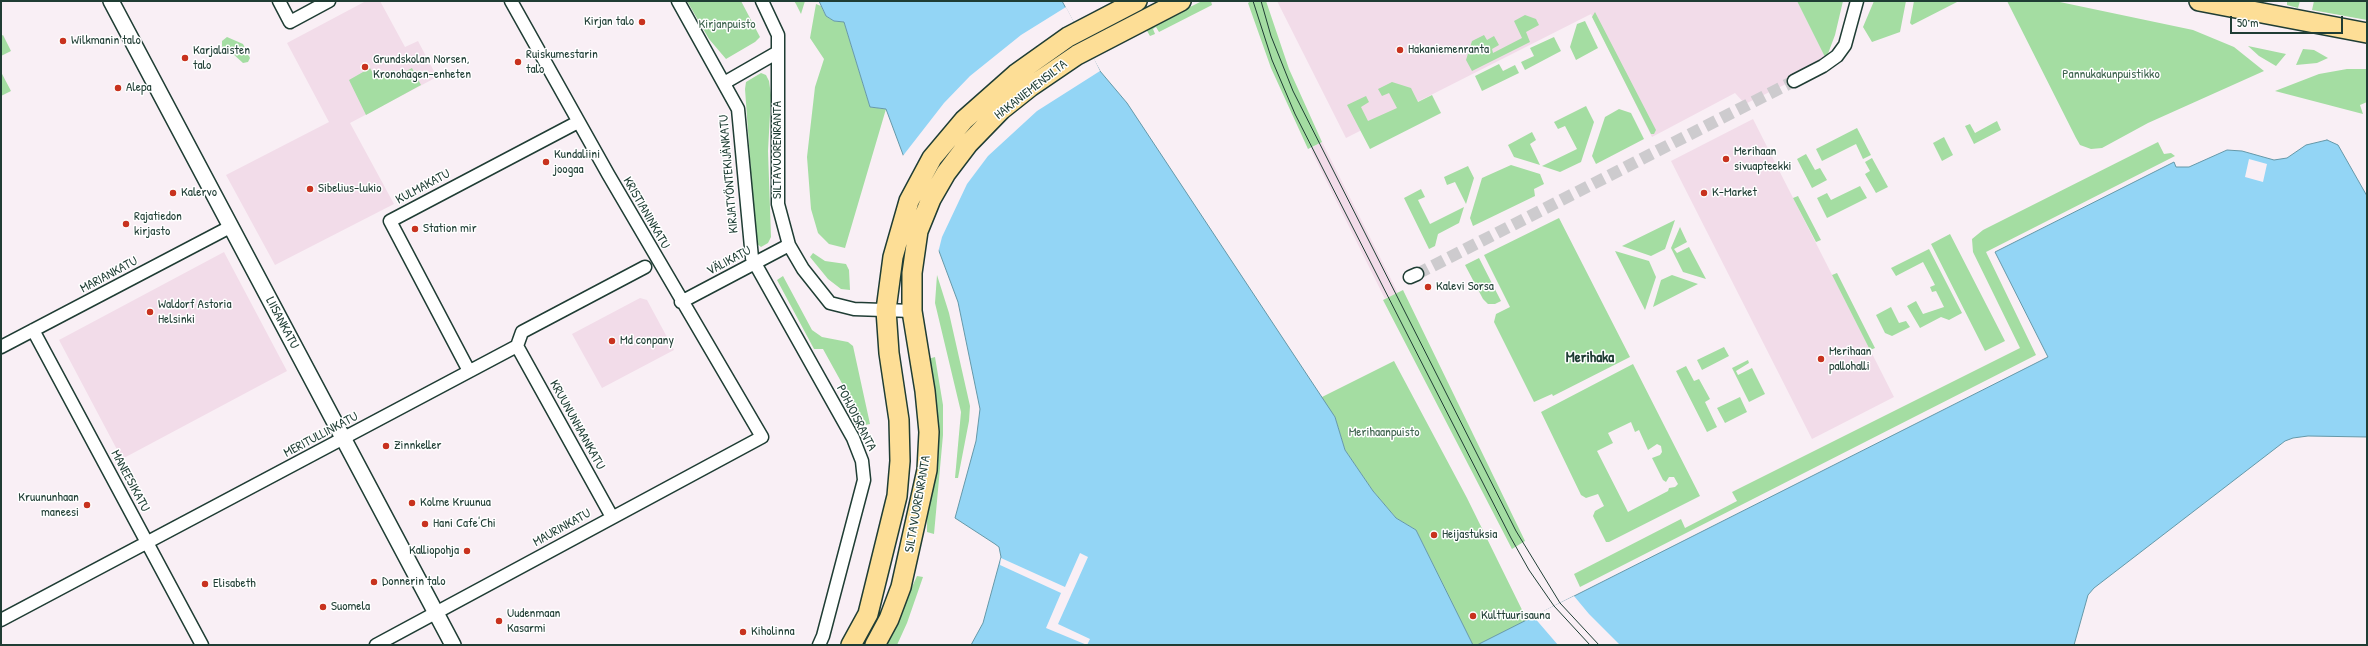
<!DOCTYPE html>
<meta charset="utf-8">
<style>
body{margin:0}
#map{position:relative;width:2368px;height:646px;overflow:hidden;background:#f9eff5;font-family:"Patrick Hand",sans-serif}
canvas{display:block}
.frame{position:absolute;inset:0;border:2px solid #1f3d34;pointer-events:none}
.scale{position:absolute;left:2230px;top:16px;width:113px;height:18px;box-sizing:border-box;border:2px solid #1f3d34;border-top:0;padding-left:5px;font-size:12px;line-height:14px;white-space:nowrap;color:#1f3d34;-webkit-text-stroke:3px #fff;paint-order:stroke}
</style>
<div id="map">
<canvas width="2368" height="646"></canvas>
<div class="frame"></div>
<div class="scale">50 m</div>
</div>
<script>
const ctx = document.querySelector('canvas').getContext('2d');
ctx.lineJoin = 'round';
function paint(path, color) {
  ctx.fillStyle = color;
  ctx.fill(path, 'evenodd');
}
function shape(rows) {
  const path = new Path2D();
  for (const r of rows) {
    path.moveTo(r[0], r[1]);
    for (let i = 2; i < r.length; i += 2) path.lineTo(r[i], r[i + 1]);
  }
  return path;
}
function trace(path, color, width, dash) {
  ctx.strokeStyle = color;
  ctx.lineWidth = width;
  ctx.lineCap = dash ? 'butt' : 'round';
  ctx.setLineDash(dash || []);
  ctx.stroke(path);
}
function write(font, color, halo, rows, align = 'center') {
  ctx.font = font + ' "Patrick Hand",sans-serif';
  ctx.lineWidth = 3;
  ctx.setLineDash([]);
  ctx.textBaseline = 'middle';
  ctx.strokeStyle = halo;
  ctx.fillStyle = color;
  for (const [text, x, y, turn = 0] of rows) {
    ctx.save();
    ctx.translate(x, y);
    ctx.rotate((+turn || 0) * Math.PI / 180);
    ctx.textAlign = isNaN(turn) ? turn : align;
    if (halo) ctx.strokeText(text, 0, 0);
    ctx.fillText(text, 0, 0);
    ctx.restore();
  }
}
paint(shape([
 [366,1,380,1,405,47,418,41,437,77,350,123,394,204,275,265,226,175,329,122,287,43],
 [1277,1,1797,1,1826,59,1823,66,1745,104,1735,93,1652,137,1591,14,1346,138],
 [1753,119,1894,397,1812,439,1671,161],
 [1322,142,1398,293,1385,299,1312,152,1311,148],
 [224,252,287,371,122,459,59,340],
 [640,298,647,300,674,350,602,388,572,334]
]), '#f2dce9');
paint(shape([
 [687,1,741,1,760,37,755,42,726,59,709,39],
 [794,1,805,1,801,14,796,4],
 [1202,1,1211,1,1212,5,1159,32,1156,27,1153,29,1155,34,1150,36,1146,29],
 [1251,1,1266,1,1289,69,1322,142,1308,149,1271,68,1248,3],
 [1797,1,1843,1,1835,35,1826,59],
 [1874,1,1906,1,1900,32,1872,42,1863,27],
 [1914,1,1959,1,1912,25,1910,23],
 [2007,1,2055,1,2193,30,2234,47,2264,71,2148,123,2102,148,2091,149,2080,145,2076,138],
 [2287,1,2300,1,2298,8,2287,5],
 [2314,1,2367,1,2367,20,2312,10],
 [816,4,821,6,826,16,834,21,844,22,870,107,886,109,845,248,829,244,818,233,811,209,807,157,815,87,824,59,810,38],
 [1595,12,1656,130,1654,134,1651,134,1592,17],
 [1525,15,1536,19,1539,25,1526,32,1530,42,1472,71,1466,60,1472,41,1484,35,1487,40,1494,36,1499,45,1492,49,1493,53,1522,38,1514,21],
 [1585,21,1598,48,1576,60,1570,47,1577,24],
 [3,35,11,51,1,56,1,36],
 [227,37,243,44,250,58,248,62,243,63,232,53,222,50,222,41],
 [1554,37,1561,51,1525,70,1521,62,1534,56,1530,48],
 [2248,46,2286,54,2276,66,2259,56],
 [2303,49,2314,50,2328,58,2317,63,2296,65],
 [1499,64,1503,71,1515,65,1519,73,1482,91,1475,76],
 [370,68,376,79,394,70,397,76,412,68,421,85,366,115,349,80],
 [2347,69,2367,69,2367,102,2360,105,2363,114,2275,91,2319,74],
 [1,72,11,91,1,96],
 [761,73,766,75,769,81,771,95,768,151,771,237,768,243,761,247,756,243,745,89,746,82],
 [1392,82,1411,88,1418,102,1432,95,1441,113,1370,149,1347,105,1366,96,1369,102,1361,107,1368,121,1397,108,1389,93,1382,96,1378,89],
 [1586,106,1594,122,1581,162,1560,172,1542,166,1577,149,1565,126,1558,129,1554,122],
 [1619,109,1631,113,1644,139,1596,164,1592,156,1605,117],
 [1997,121,2001,130,1974,144,1965,126,1970,124,1975,133],
 [1857,128,1871,155,1863,159,1856,144,1822,161,1816,149],
 [1532,132,1536,140,1530,144,1540,165,1514,157,1508,145],
 [1944,137,1953,155,1942,161,1933,143],
 [2158,142,2164,154,2171,153,2175,156,1986,252,2036,355,1580,587,1574,574,1681,519,1685,528,1737,501,1732,492,2020,348,1973,252,1972,239,1983,230],
 [1806,154,1815,170,1820,168,1827,180,1812,188,1797,159],
 [1872,158,1888,187,1876,193,1865,174,1870,171,1865,162],
 [1511,165,1540,174,1544,184,1534,189,1535,196,1473,226,1470,218,1482,178],
 [1468,166,1474,178,1466,204,1455,182,1447,185,1444,177],
 [1860,186,1867,198,1827,218,1817,198,1827,193,1831,200],
 [1421,189,1425,197,1418,200,1430,224,1464,207,1459,223,1438,234,1435,246,1429,249,1404,198],
 [1798,196,1821,240,1816,242,1793,198],
 [1559,218,1630,357,1553,396,1552,394,1534,402,1494,322,1496,314,1510,307,1484,255],
 [1675,220,1665,249,1651,256,1622,246],
 [1680,227,1687,242,1674,249,1677,253,1689,247,1706,279,1683,272,1671,248],
 [1950,234,2005,341,1985,351,1931,244],
 [1929,249,1962,313,1949,320,1941,317,1920,328,1907,306,1916,301,1923,314,1944,307,1936,291,1932,292,1930,287,1935,285,1923,262,1896,276,1891,268],
 [1615,251,1649,261,1656,277,1645,310],
 [813,253,825,261,846,264,849,270,850,290,841,289,828,279,810,257],
 [1479,258,1501,301,1495,304,1488,304,1483,299,1465,265],
 [1837,273,1875,348,1870,350,1832,275],
 [937,275,949,313,970,406,969,421,958,478,955,478,961,412,935,303],
 [1672,275,1698,284,1653,307,1661,280],
 [783,276,812,330,822,337,848,342,853,346,870,424,865,425,823,349,814,349,777,280],
 [1403,290,1525,541,1512,549,1383,300],
 [1891,307,1899,323,1906,321,1910,327,1892,336,1885,333,1876,315],
 [1724,347,1729,356,1702,370,1697,360],
 [935,357,943,405,943,435,934,534,927,532,928,359],
 [1748,360,1749,363,1736,371,1738,375,1752,368,1765,394,1749,402,1732,368],
 [1394,361,1467,498,1527,620,1477,645,1473,645,1416,530,1396,518,1373,491,1345,450,1335,417,1320,398],
 [1633,364,1700,496,1609,542,1606,542,1593,516,1595,511,1604,506,1598,494,1586,498,1581,495,1541,412],
 [1631,422,1635,432,1639,430,1648,450,1657,444,1661,446,1662,452,1660,455,1652,458,1663,480,1666,482,1669,477,1674,477,1678,484,1675,487,1669,488,1668,491,1628,512,1597,451,1613,443,1608,433],
 [1686,366,1694,381,1699,379,1710,399,1705,402,1717,427,1707,432,1676,371],
 [1740,397,1747,412,1725,423,1717,408],
 [917,576,923,577,907,623,897,645,886,645]
]), '#a4dda2');
const water = shape([
 [819,1,1062,1,1100,71,1127,103,1335,417,1345,450,1373,491,1396,518,1416,530,1473,645,971,645,983,623,1001,557,999,547,995,544,955,518,976,441,980,409,958,302,886,109,870,107,844,22,834,21,826,16,819,1],
 [2327,140,2338,145,2367,196,2367,437,2308,436,2293,438,2285,441,2094,588,2088,595,2074,645,1477,645,2048,357,1995,252,2174,162,2176,167,2189,167,2227,150,2242,151,2274,160,2287,158,2306,145,2327,140]
]);
paint(water, '#93d5f5');
trace(water, '#6598a8', 1);
paint(shape([
 [1066,7,1075,24,1077,23,1100,71,1037,111,988,156,967,184,942,237,938,253,902,157,944,103,970,76,1021,35],
 [2249,159,2267,164,2263,182,2245,177],
 [1080,553,1088,557,1058,624,1090,639,1087,645,1046,628,1061,593,1000,565,1001,558,1065,587],
 [1574,596,1589,614,1620,645,1558,645,1533,616]
]), '#f9eff5');
trace(shape([
 [1417,274,1794,81]
]), '#cdcbce', 12, [12, 6]);
const minor = shape([
 [279,1,290,22,329,1],
 [678,1,738,109,752,258,853,438,862,461,864,480,823,636,819,645],
 [762,1,778,35,778,204,789,245,803,269,830,303,854,309,912,311],
 [1794,81,1823,66,1837,56,1845,45,1857,1],
 [724,83,778,52],
 [1410,277,1417,274],
 [681,302,789,245],
 [33,330,202,645],
 [517,346,612,517],
 [1,347,230,227],
 [469,371,390,221,578,122],
 [1,620,517,346,522,332,645,267],
 [376,645,762,437,608,174,511,1]
]);
const tertiary = shape([
 [111,1,453,645]
]);
const primary = shape([
 [2199,1,2367,33],
 [851,645,868,614,897,496,900,461,899,420,889,353,886,310,893,257,909,201,932,158,964,120,1016,74,1068,37,1137,1],
 [875,645,889,619,901,587,927,470,929,432,925,391,912,311,912,273,918,231,931,199,946,173,968,144,1001,110,1030,87,1077,55,1181,1]
]);
trace(minor, '#1f3d34', 15);
trace(tertiary, '#1f3d34', 18);
trace(primary, '#1f3d34', 22);
trace(minor, '#fff', 12);
trace(tertiary, '#fff', 15);
trace(primary, '#fdde96', 19);
trace(shape([
 [1253,1,1272,60,1295,114,1511,538,1529,570,1554,606,1590,645],
 [1261,1,1271,36,1293,91,1516,531,1560,603,1599,645]
]), '#1f3d34', 1);
for (const [x, y, r, color] of [
 [642,22,4,"#c8321e"],
 [63,41,4,"#c8321e"],
 [1400,50,4,"#c8321e"],
 [185,58,4,"#c8321e"],
 [518,62,4,"#c8321e"],
 [365,67,4,"#c8321e"],
 [118,88,4,"#c8321e"],
 [1726,159,4,"#c8321e"],
 [546,162,4,"#c8321e"],
 [310,189,4,"#c8321e"],
 [173,193,4,"#c8321e"],
 [1704,193,4,"#c8321e"],
 [126,224,4,"#c8321e"],
 [415,229,4,"#c8321e"],
 [1428,287,4,"#c8321e"],
 [150,312,4,"#c8321e"],
 [612,341,4,"#c8321e"],
 [1821,359,4,"#c8321e"],
 [386,446,4,"#c8321e"],
 [412,503,4,"#c8321e"],
 [87,505,4,"#c8321e"],
 [425,524,4,"#c8321e"],
 [1434,535,4,"#c8321e"],
 [467,551,4,"#c8321e"],
 [374,582,4,"#c8321e"],
 [205,584,4,"#c8321e"],
 [323,607,4,"#c8321e"],
 [1473,616,4,"#c8321e"],
 [499,621,4,"#c8321e"],
 [743,632,4,"#c8321e"]
]) {
  const dot = new Path2D();
  dot.arc(x, y, r, 0, 2 * Math.PI);
  ctx.fillStyle = color;
  ctx.fill(dot);
  trace(dot, '#fff', 1.5);
}
write('13px', '#1f3d34', '#fff', [
 ["Kirjan talo",634,22,"right"],
 ["Wilkmanin talo",71,41],
 ["Hakaniemenranta",1408,50],
 ["Karjalaisten",193,51],
 ["talo",193,66],
 ["Ruiskumestarin",526,55],
 ["talo",526,70],
 ["Grundskolan Norsen,",373,60],
 ["Kronohagen-enheten",373,75],
 ["Alepa",126,88],
 ["Merihaan",1734,152],
 ["sivuapteekki",1734,167],
 ["Kundaliini",554,155],
 ["joogaa",554,170],
 ["Sibelius-lukio",318,189],
 ["Kalervo",181,193],
 ["K-Market",1712,193],
 ["Rajatiedon",134,217],
 ["kirjasto",134,232],
 ["Station mir",423,229],
 ["Kalevi Sorsa",1436,287],
 ["Waldorf Astoria",158,305],
 ["Helsinki",158,320],
 ["Md conpany",620,341],
 ["Merihaan",1829,352],
 ["pallohalli",1829,367],
 ["Zinnkeller",394,446],
 ["Kruununhaan",79,498,"right"],
 ["maneesi",79,513,"right"],
 ["Kolme Kruunua",420,503],
 ["Hani Cafe'Chi",433,524],
 ["Heijastuksia",1442,535],
 ["Kalliopohja",459,551,"right"],
 ["Donnerin talo",382,582],
 ["Elisabeth",213,584],
 ["Suomela",331,607],
 ["Uudenmaan",507,614],
 ["Kasarmi",507,629],
 ["Kulttuurisauna",1481,616],
 ["Kiholinna",751,632]
], 'left');
write('13px', '#406550', '#fff', [
 ["Kirjanpuisto",727,25],
 ["Pannukakunpuistikko",2111,75],
 ["Merihaanpuisto",1384,433]
]);
write('13px', '#1f3d34', '#fff', [
 ["HAKANIEMENSILTA",1031,90,-38],
 ["SILTAVUORENRANTA",778,150,-90],
 ["KIRJATYÖNTEKIJÄNKATU",729,174,-95],
 ["KULMAKATU",423,187,-28],
 ["KRISTIANINKATU",646,213,60],
 ["VÄLIKATU",729,261,-28],
 ["MARIANKATU",109,275,-28],
 ["LIISANKATU",282,323,62],
 ["POHJOISRANTA",856,418,63],
 ["KRUUNUNHAANKATU",577,425,61],
 ["MERITULLINKATU",321,435,-28],
 ["MANEESIKATU",130,481,62],
 ["SILTAVUORENRANTA",918,504,-80],
 ["MAURINKATU",562,528,-29]
]);
write('bold 15px', '#1f3d34', '#fff', [
 ["Merihaka",1590,358]
]);
</script>
